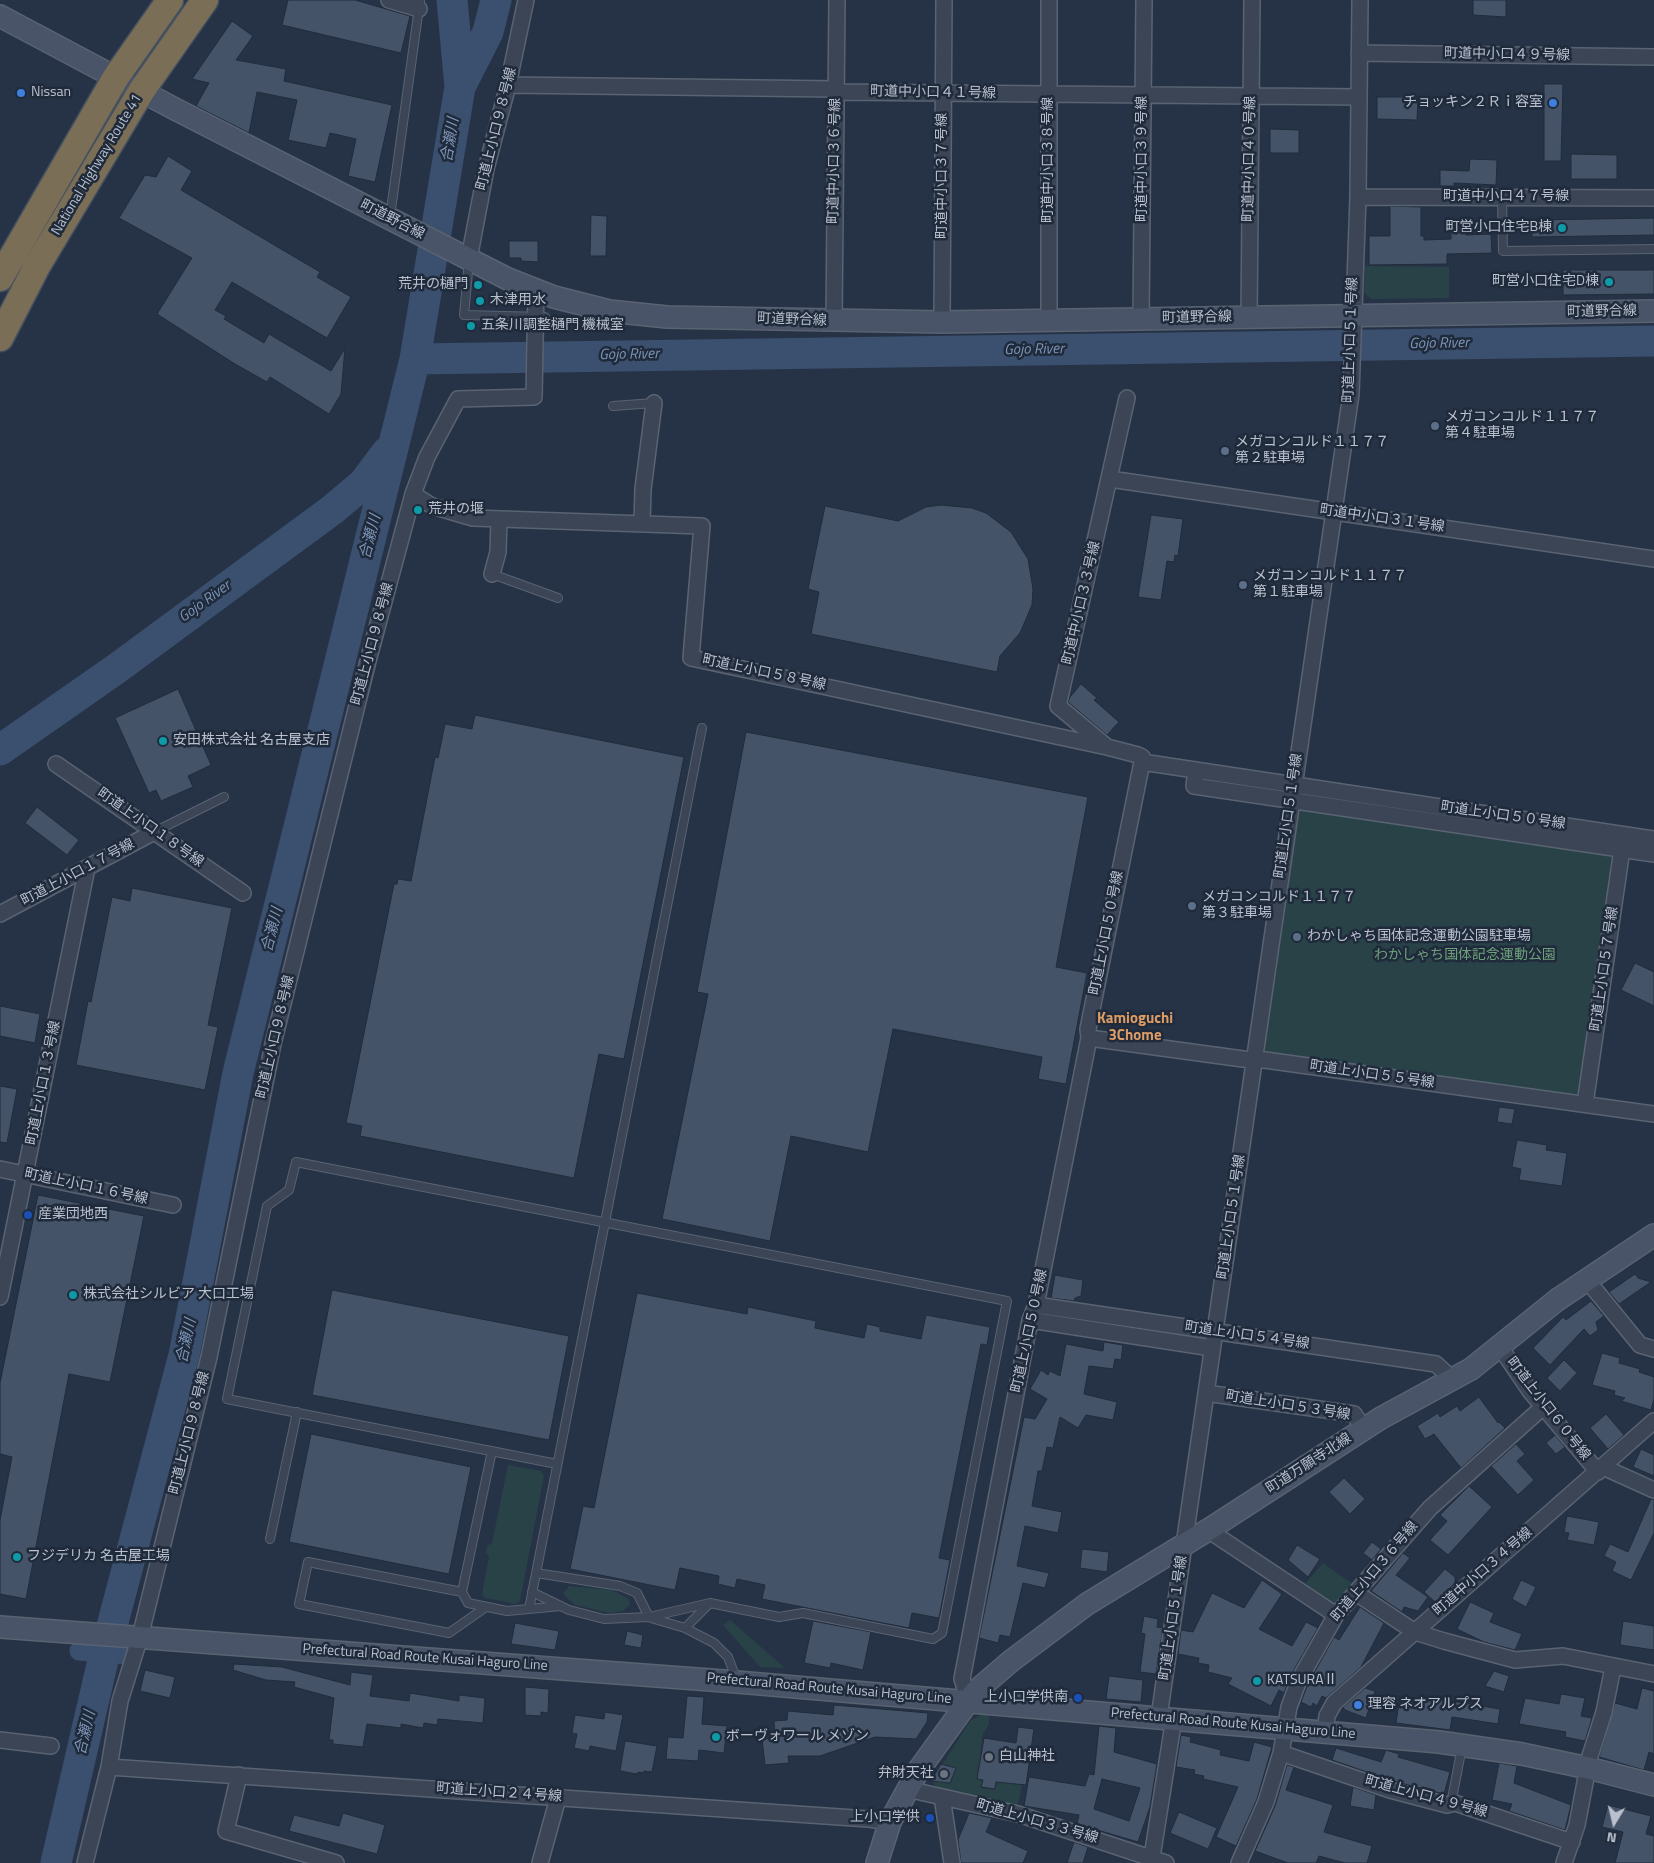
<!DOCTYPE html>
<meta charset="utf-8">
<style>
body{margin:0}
#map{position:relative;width:1654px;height:1863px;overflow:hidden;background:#263346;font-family:"Titillium Web",sans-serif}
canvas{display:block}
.north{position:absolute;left:1589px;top:1798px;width:50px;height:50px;-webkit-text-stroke:4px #1f2a3b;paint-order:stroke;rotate:189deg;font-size:14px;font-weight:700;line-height:20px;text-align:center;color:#b9c0ce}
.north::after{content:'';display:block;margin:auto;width:18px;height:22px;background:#b9c0ce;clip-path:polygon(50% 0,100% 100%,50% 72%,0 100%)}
</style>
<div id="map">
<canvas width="1654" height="1863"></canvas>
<div class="north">N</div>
</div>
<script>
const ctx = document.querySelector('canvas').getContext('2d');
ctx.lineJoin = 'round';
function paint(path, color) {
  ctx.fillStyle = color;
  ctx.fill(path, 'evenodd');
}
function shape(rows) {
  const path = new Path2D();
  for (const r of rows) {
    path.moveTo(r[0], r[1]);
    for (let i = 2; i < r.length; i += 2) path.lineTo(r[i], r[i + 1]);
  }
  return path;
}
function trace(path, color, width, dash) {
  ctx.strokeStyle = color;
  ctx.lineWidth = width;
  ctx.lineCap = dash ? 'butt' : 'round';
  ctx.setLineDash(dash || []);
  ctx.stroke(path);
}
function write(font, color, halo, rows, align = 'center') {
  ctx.font = font + ' "Titillium Web","Noto Sans JP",sans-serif';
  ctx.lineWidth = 5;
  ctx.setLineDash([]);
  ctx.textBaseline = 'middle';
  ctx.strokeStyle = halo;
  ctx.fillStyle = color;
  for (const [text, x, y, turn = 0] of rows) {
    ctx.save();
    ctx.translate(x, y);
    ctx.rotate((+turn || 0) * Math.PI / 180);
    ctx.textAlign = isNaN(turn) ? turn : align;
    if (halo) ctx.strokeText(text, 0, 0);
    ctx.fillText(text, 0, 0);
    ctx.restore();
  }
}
paint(shape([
 [1365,266,1449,267,1449,298,1371,299,1364,293],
 [1298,807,1616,853,1582,1088,1576,1095,1570,1094,1569,1096,1267,1053,1263,1048],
 [508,1465,541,1471,544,1476,520,1601,516,1604,485,1598,482,1594,489,1557,486,1553,487,1546,492,1543],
 [1323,1563,1357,1587,1340,1602,1334,1603,1305,1584],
 [569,1586,611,1590,628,1598,630,1605,623,1611,610,1613,575,1605,563,1594],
 [730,1620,785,1668,760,1667,723,1625],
 [984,1713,989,1717,989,1724,983,1734,977,1779,982,1780,981,1788,995,1790,997,1782,1002,1783,1004,1770,1029,1755,1017,1808,948,1792,935,1786,932,1781,970,1721]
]), '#284247');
trace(shape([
 [79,1651,129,1655]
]), '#3b4f6f', 19);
trace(shape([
 [452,0,460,87],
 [415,359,1654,341],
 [0,750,116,669,332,510,363,484,387,452],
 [56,1863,104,1656,184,1355,238,1073,415,359,460,87,488,32,496,0]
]), '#3b4f6f', 31);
const building = shape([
 [288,0,355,0,410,16,401,53,282,25,288,0],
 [1473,0,1506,0,1506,17,1473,15,1473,0],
 [232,21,253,36,236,60,286,69,284,81,392,105,375,182,348,176,356,139,330,133,326,148,288,140,297,100,257,92,249,133,196,106,209,83,192,79,232,21],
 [1544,84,1563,84,1561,161,1544,161,1544,84],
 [1377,97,1418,97,1417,120,1377,119,1377,97],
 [1270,129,1299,130,1299,153,1270,153,1270,129],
 [1571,154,1617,155,1617,179,1571,179,1571,154],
 [168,156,192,171,181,190,320,272,317,277,351,297,327,338,232,282,215,310,226,316,224,319,264,343,269,334,331,371,345,348,341,394,329,414,270,377,267,382,235,364,157,314,192,258,119,218,145,175,156,177,168,156],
 [1470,159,1497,160,1496,185,1454,183,1454,186,1440,186,1440,170,1469,171,1470,159],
 [1390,206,1421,207,1421,236,1424,236,1424,240,1451,239,1451,220,1466,220,1466,235,1491,234,1492,253,1447,254,1447,264,1369,265,1369,236,1390,236,1390,206],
 [591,215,607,216,606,256,590,256,591,215],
 [1654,218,1654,235,1532,237,1532,220,1654,218],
 [509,241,538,241,538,262,521,261,521,258,509,258,509,241],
 [1563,270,1654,270,1654,294,1563,295,1563,270],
 [941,505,972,508,986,513,1011,532,1028,559,1033,589,1032,605,1020,633,1000,656,997,672,811,634,819,592,808,589,825,506,898,521,926,507,941,505],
 [1151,515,1183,519,1178,556,1175,555,1174,562,1167,561,1161,600,1138,597,1151,515],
 [1081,684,1097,698,1094,700,1119,722,1107,735,1068,702,1070,697,1081,684],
 [178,689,211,765,188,776,193,787,161,801,156,790,149,793,115,718,178,689],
 [475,715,684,757,624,1059,599,1054,574,1178,360,1136,362,1126,346,1123,394,884,397,884,398,879,411,881,435,757,438,758,445,724,472,729,475,715],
 [746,732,1088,797,1056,967,1087,973,1066,1084,1038,1079,1042,1057,893,1029,868,1152,791,1136,770,1241,662,1219,708,994,697,992,746,732],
 [37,807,79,840,67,855,25,823,37,807],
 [132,888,232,908,208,1025,218,1027,205,1090,76,1065,88,1001,91,1002,112,897,130,901,132,888],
 [1635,963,1654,972,1654,1006,1621,990,1635,963],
 [0,1006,40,1014,35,1043,0,1036,0,1006],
 [0,1086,17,1089,7,1143,0,1142,0,1086],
 [1499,1107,1515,1109,1512,1124,1497,1122,1499,1107],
 [1517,1140,1547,1145,1546,1150,1567,1153,1562,1186,1519,1180,1521,1169,1512,1167,1517,1140],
 [38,1195,144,1216,110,1382,69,1374,26,1599,0,1594,0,1520,12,1457,0,1454,0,1383,38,1195],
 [1635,1274,1638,1278,1651,1282,1619,1304,1609,1292,1635,1274],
 [1055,1275,1083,1280,1081,1296,1075,1298,1074,1301,1051,1298,1055,1275],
 [332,1290,569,1336,549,1440,312,1395,332,1290],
 [637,1293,747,1314,748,1307,816,1321,815,1328,864,1338,867,1324,880,1327,880,1331,921,1339,926,1315,990,1327,987,1345,981,1344,939,1558,950,1560,939,1618,912,1613,909,1628,873,1621,762,1599,765,1585,737,1579,735,1588,718,1584,719,1576,680,1568,675,1590,570,1569,583,1506,594,1508,637,1293],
 [1591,1301,1604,1316,1596,1322,1598,1330,1590,1336,1584,1329,1550,1365,1533,1348,1563,1317,1566,1320,1591,1301],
 [1104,1342,1123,1345,1121,1360,1115,1359,1113,1369,1089,1366,1084,1394,1117,1402,1113,1420,1086,1415,1078,1428,1060,1417,1053,1448,1047,1447,1042,1471,1038,1471,1032,1506,1062,1512,1058,1533,1025,1526,1017,1566,1049,1573,1045,1588,1023,1583,1010,1637,1000,1635,998,1643,979,1638,1024,1417,1035,1419,1047,1399,1030,1389,1041,1370,1048,1375,1050,1371,1060,1376,1066,1344,1103,1351,1104,1342],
 [1602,1353,1620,1358,1619,1363,1640,1369,1639,1372,1654,1377,1654,1399,1651,1410,1621,1401,1625,1398,1614,1395,1615,1391,1592,1385,1602,1353],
 [1564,1360,1577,1373,1560,1391,1547,1378,1564,1360],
 [1479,1397,1498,1423,1499,1422,1505,1428,1461,1468,1434,1434,1425,1439,1417,1426,1438,1413,1440,1417,1457,1406,1460,1411,1479,1397],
 [1606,1414,1624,1435,1608,1449,1590,1428,1606,1414],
 [311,1434,471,1467,449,1574,289,1542,311,1434],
 [1555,1435,1565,1447,1556,1454,1546,1443,1555,1435],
 [1516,1444,1525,1454,1517,1461,1534,1480,1518,1495,1491,1466,1516,1444],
 [1641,1449,1654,1455,1654,1476,1633,1467,1641,1449],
 [1344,1478,1365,1499,1350,1514,1329,1492,1344,1478],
 [1469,1486,1492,1507,1448,1555,1430,1540,1447,1521,1440,1515,1469,1486],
 [1651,1499,1654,1499,1654,1533,1631,1580,1612,1571,1616,1562,1604,1556,1610,1544,1628,1552,1651,1499],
 [1567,1516,1599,1522,1594,1545,1567,1540,1569,1533,1564,1532,1567,1516],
 [1372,1542,1381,1549,1372,1560,1363,1553,1372,1542],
 [1297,1545,1320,1559,1308,1577,1288,1560,1297,1545],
 [1082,1549,1109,1552,1107,1572,1080,1568,1082,1549],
 [1403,1553,1410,1558,1396,1575,1428,1597,1418,1611,1404,1607,1402,1612,1371,1591,1403,1553],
 [1445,1569,1455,1577,1455,1583,1435,1602,1424,1592,1445,1569],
 [1262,1580,1282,1594,1259,1629,1292,1646,1306,1622,1318,1628,1291,1675,1284,1693,1279,1690,1271,1706,1228,1684,1232,1678,1208,1672,1209,1665,1198,1663,1199,1658,1178,1654,1181,1630,1193,1632,1212,1593,1244,1608,1262,1580],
 [1521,1580,1536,1587,1526,1607,1512,1599,1521,1580],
 [1470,1602,1494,1613,1490,1622,1522,1634,1515,1650,1484,1642,1457,1629,1470,1602],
 [1360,1607,1384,1623,1361,1667,1326,1698,1322,1696,1317,1706,1313,1703,1311,1707,1301,1702,1308,1684,1334,1637,1339,1640,1360,1607],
 [1144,1616,1158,1619,1157,1627,1163,1628,1156,1674,1140,1672,1145,1634,1141,1633,1144,1616],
 [813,1621,871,1632,863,1670,831,1663,830,1668,804,1663,813,1621],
 [1623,1621,1654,1626,1654,1650,1620,1645,1623,1621],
 [515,1623,559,1631,555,1650,511,1644,515,1623],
 [627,1631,643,1635,641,1648,624,1645,627,1631],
 [234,1664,282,1667,350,1685,351,1672,373,1675,370,1696,409,1701,410,1693,459,1701,459,1695,485,1698,483,1723,438,1719,437,1725,424,1723,423,1728,401,1724,401,1728,367,1724,363,1747,333,1744,333,1740,329,1740,334,1698,294,1687,295,1682,266,1680,233,1670,234,1664],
 [145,1670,175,1677,170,1698,140,1691,145,1670],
 [1494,1671,1509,1676,1504,1692,1485,1686,1494,1671],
 [1109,1676,1143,1680,1141,1702,1106,1699,1109,1676],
 [525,1687,549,1689,548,1713,541,1712,541,1716,525,1715,525,1687],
 [1365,1688,1375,1691,1366,1718,1345,1710,1343,1707,1365,1688],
 [1642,1688,1654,1691,1654,1754,1649,1752,1644,1770,1599,1757,1615,1703,1637,1709,1642,1688],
 [1561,1694,1585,1698,1581,1716,1592,1718,1585,1741,1565,1737,1566,1732,1519,1724,1525,1698,1559,1704,1561,1694],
 [687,1696,704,1697,702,1724,727,1726,724,1753,699,1750,698,1761,666,1759,668,1737,683,1738,687,1696],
 [1400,1696,1420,1700,1421,1696,1500,1709,1498,1724,1452,1717,1450,1730,1396,1723,1400,1696],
 [834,1705,928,1713,927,1722,916,1739,875,1737,820,1756,788,1756,789,1763,765,1765,762,1739,775,1738,774,1721,787,1720,788,1711,833,1715,834,1705],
 [605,1712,623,1715,616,1751,590,1746,589,1751,574,1748,577,1734,572,1733,575,1715,604,1719,605,1712],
 [1099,1726,1116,1728,1114,1752,1157,1764,1150,1807,1138,1842,1077,1824,1079,1815,1024,1806,1029,1777,1085,1786,1089,1774,1094,1775,1099,1726],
 [1102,1779,1140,1788,1129,1821,1094,1809,1102,1779],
 [1018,1727,1034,1729,1026,1785,996,1782,995,1789,981,1787,983,1780,977,1779,984,1738,1016,1743,1018,1727],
 [1181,1735,1191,1737,1190,1742,1221,1750,1220,1755,1249,1761,1254,1742,1272,1747,1257,1799,1236,1846,1216,1837,1238,1787,1203,1779,1204,1776,1194,1774,1195,1770,1176,1767,1181,1735],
 [625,1741,657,1746,652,1772,644,1771,643,1773,638,1772,637,1774,620,1771,625,1741],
 [1336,1748,1381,1762,1386,1750,1399,1754,1398,1757,1450,1772,1444,1794,1393,1781,1332,1760,1336,1748],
 [1499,1763,1517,1766,1514,1783,1571,1805,1565,1830,1509,1811,1512,1804,1492,1800,1499,1763],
 [941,1764,956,1768,950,1783,931,1781,941,1764],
 [1287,1765,1294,1767,1286,1790,1333,1805,1324,1832,1372,1846,1367,1863,1345,1863,1319,1856,1316,1863,1288,1863,1255,1851,1275,1806,1287,1765],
 [1353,1787,1376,1795,1374,1810,1350,1806,1353,1787],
 [1608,1805,1651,1816,1646,1834,1654,1836,1654,1863,1615,1863,1623,1832,1602,1827,1608,1805],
 [1179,1812,1217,1828,1208,1849,1170,1833,1179,1812],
 [343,1813,385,1825,377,1854,289,1831,294,1815,339,1826,343,1813],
 [969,1813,992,1818,986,1832,1028,1851,1023,1863,961,1863,958,1840,969,1813],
 [1074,1842,1088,1847,1083,1863,1067,1863,1074,1842]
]);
paint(building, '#455368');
trace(building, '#212c3c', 1);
const lane = shape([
 [1502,197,1503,251,1654,249],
 [390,217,420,0],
 [469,261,464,315,545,317],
 [613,406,654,403],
 [492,574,558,598],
 [156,831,224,797],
 [492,1451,462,1592,468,1603,507,1611,561,1606],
 [557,1464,227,1399,267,1206,289,1190,296,1162,1007,1301,942,1633,933,1639,803,1613,779,1617,710,1603,685,1628],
 [270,1539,297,1412],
 [536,1573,620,1586,637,1593,649,1617],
 [462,1592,308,1562,299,1604,449,1633,486,1607],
 [532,1592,569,1610,604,1619,649,1617,710,1603],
 [529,1609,702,728],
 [651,1618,685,1628,714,1643,728,1657,737,1681],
 [1451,1804,1462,1747]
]);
const street = shape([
 [389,0,419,9],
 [1359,53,1654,57],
 [508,85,836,89,842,92,944,93,1359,97],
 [1358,197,1654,198],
 [469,259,486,169,508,85,526,0],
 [1249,317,1252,0],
 [1141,319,1144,0],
 [1049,320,1049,0],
 [834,321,837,0],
 [942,322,944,0],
 [1127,398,1058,706,1107,747,1138,755,1142,757,1142,762],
 [1110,479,1654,559],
 [413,494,432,506,473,518,702,526,691,658,1107,747],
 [642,523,643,489,654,403],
 [492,574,498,552,499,519],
 [56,764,243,893],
 [1196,770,1194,786,1654,854],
 [0,914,156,831],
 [1089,1038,1243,1059,1265,1060,1654,1114],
 [1585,1104,1622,849,1626,839],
 [0,1169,173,1205],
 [1587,1280,1640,1345,1654,1349],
 [0,1297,87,868],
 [1036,1305,1436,1364,1453,1380],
 [1030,1320,1212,1348],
 [1500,1347,1530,1391,1598,1472],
 [1206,1393,1354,1414,1364,1429],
 [1603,1467,1654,1490],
 [1208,1530,1336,1615],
 [1356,1593,1415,1632,1444,1641,1515,1660,1563,1656,1654,1674],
 [969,1701,962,1679,1030,1320,1036,1305,1089,1038,1088,1029,1142,762,1654,839],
 [1159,1717,1351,394,1358,197,1360,0],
 [1325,1732,1327,1716,1334,1703,1654,1421],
 [0,1740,51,1746],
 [1281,1753,1390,1790,1447,1805,1455,1803,1572,1842],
 [109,1767,869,1819,890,1822],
 [239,1775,226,1831,336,1863],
 [907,1789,1018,1814,1166,1863],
 [942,1797,952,1863],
 [1152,1857,1174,1718],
 [85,1863,109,1767,120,1701,140,1637,209,1357,273,1044,368,661,413,494,427,457,458,399,534,397,536,290],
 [540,1863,558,1798],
 [1239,1863,1266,1802,1281,1753,1289,1707,1299,1680,1336,1615,1430,1508,1543,1407],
 [1564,1863,1577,1825,1590,1756,1604,1712,1613,1667]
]);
const secondary = shape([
 [0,16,175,109,508,279,554,297,609,311,667,317,942,322,1654,311],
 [0,1627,737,1682,1439,1742,1522,1754,1588,1768,1654,1785],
 [877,1863,890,1822,918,1771,975,1692,1011,1661,1087,1604,1208,1530,1381,1418,1471,1369,1557,1300,1654,1235]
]);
const highway = shape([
 [0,278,116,77,170,0],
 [0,338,37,266,142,90,205,0]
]);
trace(lane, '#596372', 10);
trace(street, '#596372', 18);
trace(secondary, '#596372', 24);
trace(highway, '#45505f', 29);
trace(lane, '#3b4555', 8);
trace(street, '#3b4555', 15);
trace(secondary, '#495468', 21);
trace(highway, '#7b6e57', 26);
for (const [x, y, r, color] of [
 [21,93,5,"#3f7fe0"],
 [1553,103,5,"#3f7fe0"],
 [1562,228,5,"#0f9aa8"],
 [1609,282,5,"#0f9aa8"],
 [478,285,5,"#0f9aa8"],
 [480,301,5,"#0f9aa8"],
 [471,326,5,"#0f9aa8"],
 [1435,426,5,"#5c6f8a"],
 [1225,451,5,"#5c6f8a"],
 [418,510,5,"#0f9aa8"],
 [1243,585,5,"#5c6f8a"],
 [163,741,5,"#0f9aa8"],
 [1192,906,5,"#5c6f8a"],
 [1297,937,5,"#5c6f8a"],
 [28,1215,5,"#1a4fb4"],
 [73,1295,5,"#0f9aa8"],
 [17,1557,5,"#0f9aa8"],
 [1257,1681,5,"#0f9aa8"],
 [1078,1698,5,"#1a4fb4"],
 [1358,1705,5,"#3f7fe0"],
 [716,1737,5,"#0f9aa8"],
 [989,1757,5,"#6b7280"],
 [944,1774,5,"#6b7280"],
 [930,1818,5,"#1a4fb4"]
]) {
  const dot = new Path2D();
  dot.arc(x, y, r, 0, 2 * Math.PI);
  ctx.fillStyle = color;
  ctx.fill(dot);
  trace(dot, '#1f2a3b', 2);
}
write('14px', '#b9c0ce', '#1f2a3b', [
 ["町道中小口４９号線",1507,55,1],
 ["町道中小口４１号線",933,93,1],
 ["町道上小口９８号線",497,129,-76],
 ["町道中小口３９号線",1143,159,-90],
 ["町道中小口４０号線",1250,159,-89],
 ["町道中小口３８号線",1049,160,-90],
 ["町道中小口３６号線",835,161,-89],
 ["National Highway Route 41",97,165,-59],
 ["町道中小口３７号線",943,176,-90],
 ["町道中小口４７号線",1506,197],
 ["町道野合線",392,220,27],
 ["町道野合線",1602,312,-1],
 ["町道野合線",1197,318,-1],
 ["町道野合線",792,320,2],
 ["町道上小口５１号線",1351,340,-88],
 ["町道中小口３１号線",1382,519,8],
 ["町道中小口３３号線",1082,603,-77],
 ["町道上小口９８号線",373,644,-75],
 ["町道上小口５８号線",764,673,12],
 ["町道上小口５１号線",1289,816,-82],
 ["町道上小口５０号線",1503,816,8],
 ["町道上小口１８号線",150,828,35],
 ["町道上小口１７号線",78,873,-28],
 ["町道上小口５０号線",1107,933,-79],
 ["町道上小口５７号線",1605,969,-82],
 ["町道上小口９８号線",276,1037,-77],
 ["町道上小口５５号線",1372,1075,8],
 ["町道上小口１３号線",44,1083,-79],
 ["町道上小口１６号線",86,1187,12],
 ["町道上小口５１号線",1232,1217,-82],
 ["町道上小口５０号線",1030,1331,-78],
 ["町道上小口５４号線",1247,1336,8],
 ["町道上小口５３号線",1288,1406,9],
 ["町道上小口６０号線",1548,1409,52],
 ["町道上小口９８号線",190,1433,-76],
 ["町道万願寺北線",1309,1464,-33],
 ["町道上小口３６号線",1375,1572,-50],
 ["町道中小口３４号線",1483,1572,-41],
 ["町道上小口５１号線",1174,1618,-82],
 ["Prefectural Road Route Kusai Haguro Line",425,1658,4],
 ["Prefectural Road Route Kusai Haguro Line",829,1689,5],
 ["Prefectural Road Route Kusai Haguro Line",1233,1724,5],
 ["町道上小口２４号線",499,1793,4],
 ["町道上小口４９号線",1426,1797,15],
 ["町道上小口３３号線",1037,1822,16]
]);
write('14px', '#b9c0ce', '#1f2a3b', [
 ["Nissan",31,93],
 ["チョッキン２Ｒｉ容室",1543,103,"right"],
 ["町営小口住宅B棟",1552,228,"right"],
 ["町営小口住宅D棟",1599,282,"right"],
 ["荒井の樋門",468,285,"right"],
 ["木津用水",490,301],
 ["五条川調整樋門 機械室",481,326],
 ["メガコンコルド１１７７",1445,418],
 ["第４駐車場",1445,434],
 ["メガコンコルド１１７７",1235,443],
 ["第２駐車場",1235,459],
 ["荒井の堰",428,510],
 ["メガコンコルド１１７７",1253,577],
 ["第１駐車場",1253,593],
 ["安田株式会社 名古屋支店",173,741],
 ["メガコンコルド１１７７",1202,898],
 ["第３駐車場",1202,914],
 ["わかしゃち国体記念運動公園駐車場",1307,937],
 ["産業団地西",38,1215],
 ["株式会社シルビア 大口工場",83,1295],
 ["フジデリカ 名古屋工場",27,1557],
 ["KATSURAⅡ",1267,1681],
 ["上小口学供南",1068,1698,"right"],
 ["理容 ネオアルプス",1368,1705],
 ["ボーヴォワール メゾン",726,1737],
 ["白山神社",999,1757],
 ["弁財天社",934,1774,"right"],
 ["上小口学供",920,1818,"right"]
], 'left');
write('14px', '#6ea07b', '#1f2a3b', [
 ["わかしゃち国体記念運動公園",1465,956]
]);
write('italic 15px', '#7e95b7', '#1f2a3b', [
 ["合瀬川",451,140,-81],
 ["Gojo River",1439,344,-1],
 ["Gojo River",1034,350,-1],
 ["Gojo River",629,355,-1],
 ["合瀬川",371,537,-76],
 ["Gojo River",205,602,-36],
 ["合瀬川",273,930,-76],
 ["合瀬川",187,1341,-78],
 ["合瀬川",86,1733,-77]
]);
write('bold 15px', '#dd9c65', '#1f2a3b', [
 ["Kamioguchi",1135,1019],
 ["3Chome",1135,1036]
]);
</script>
